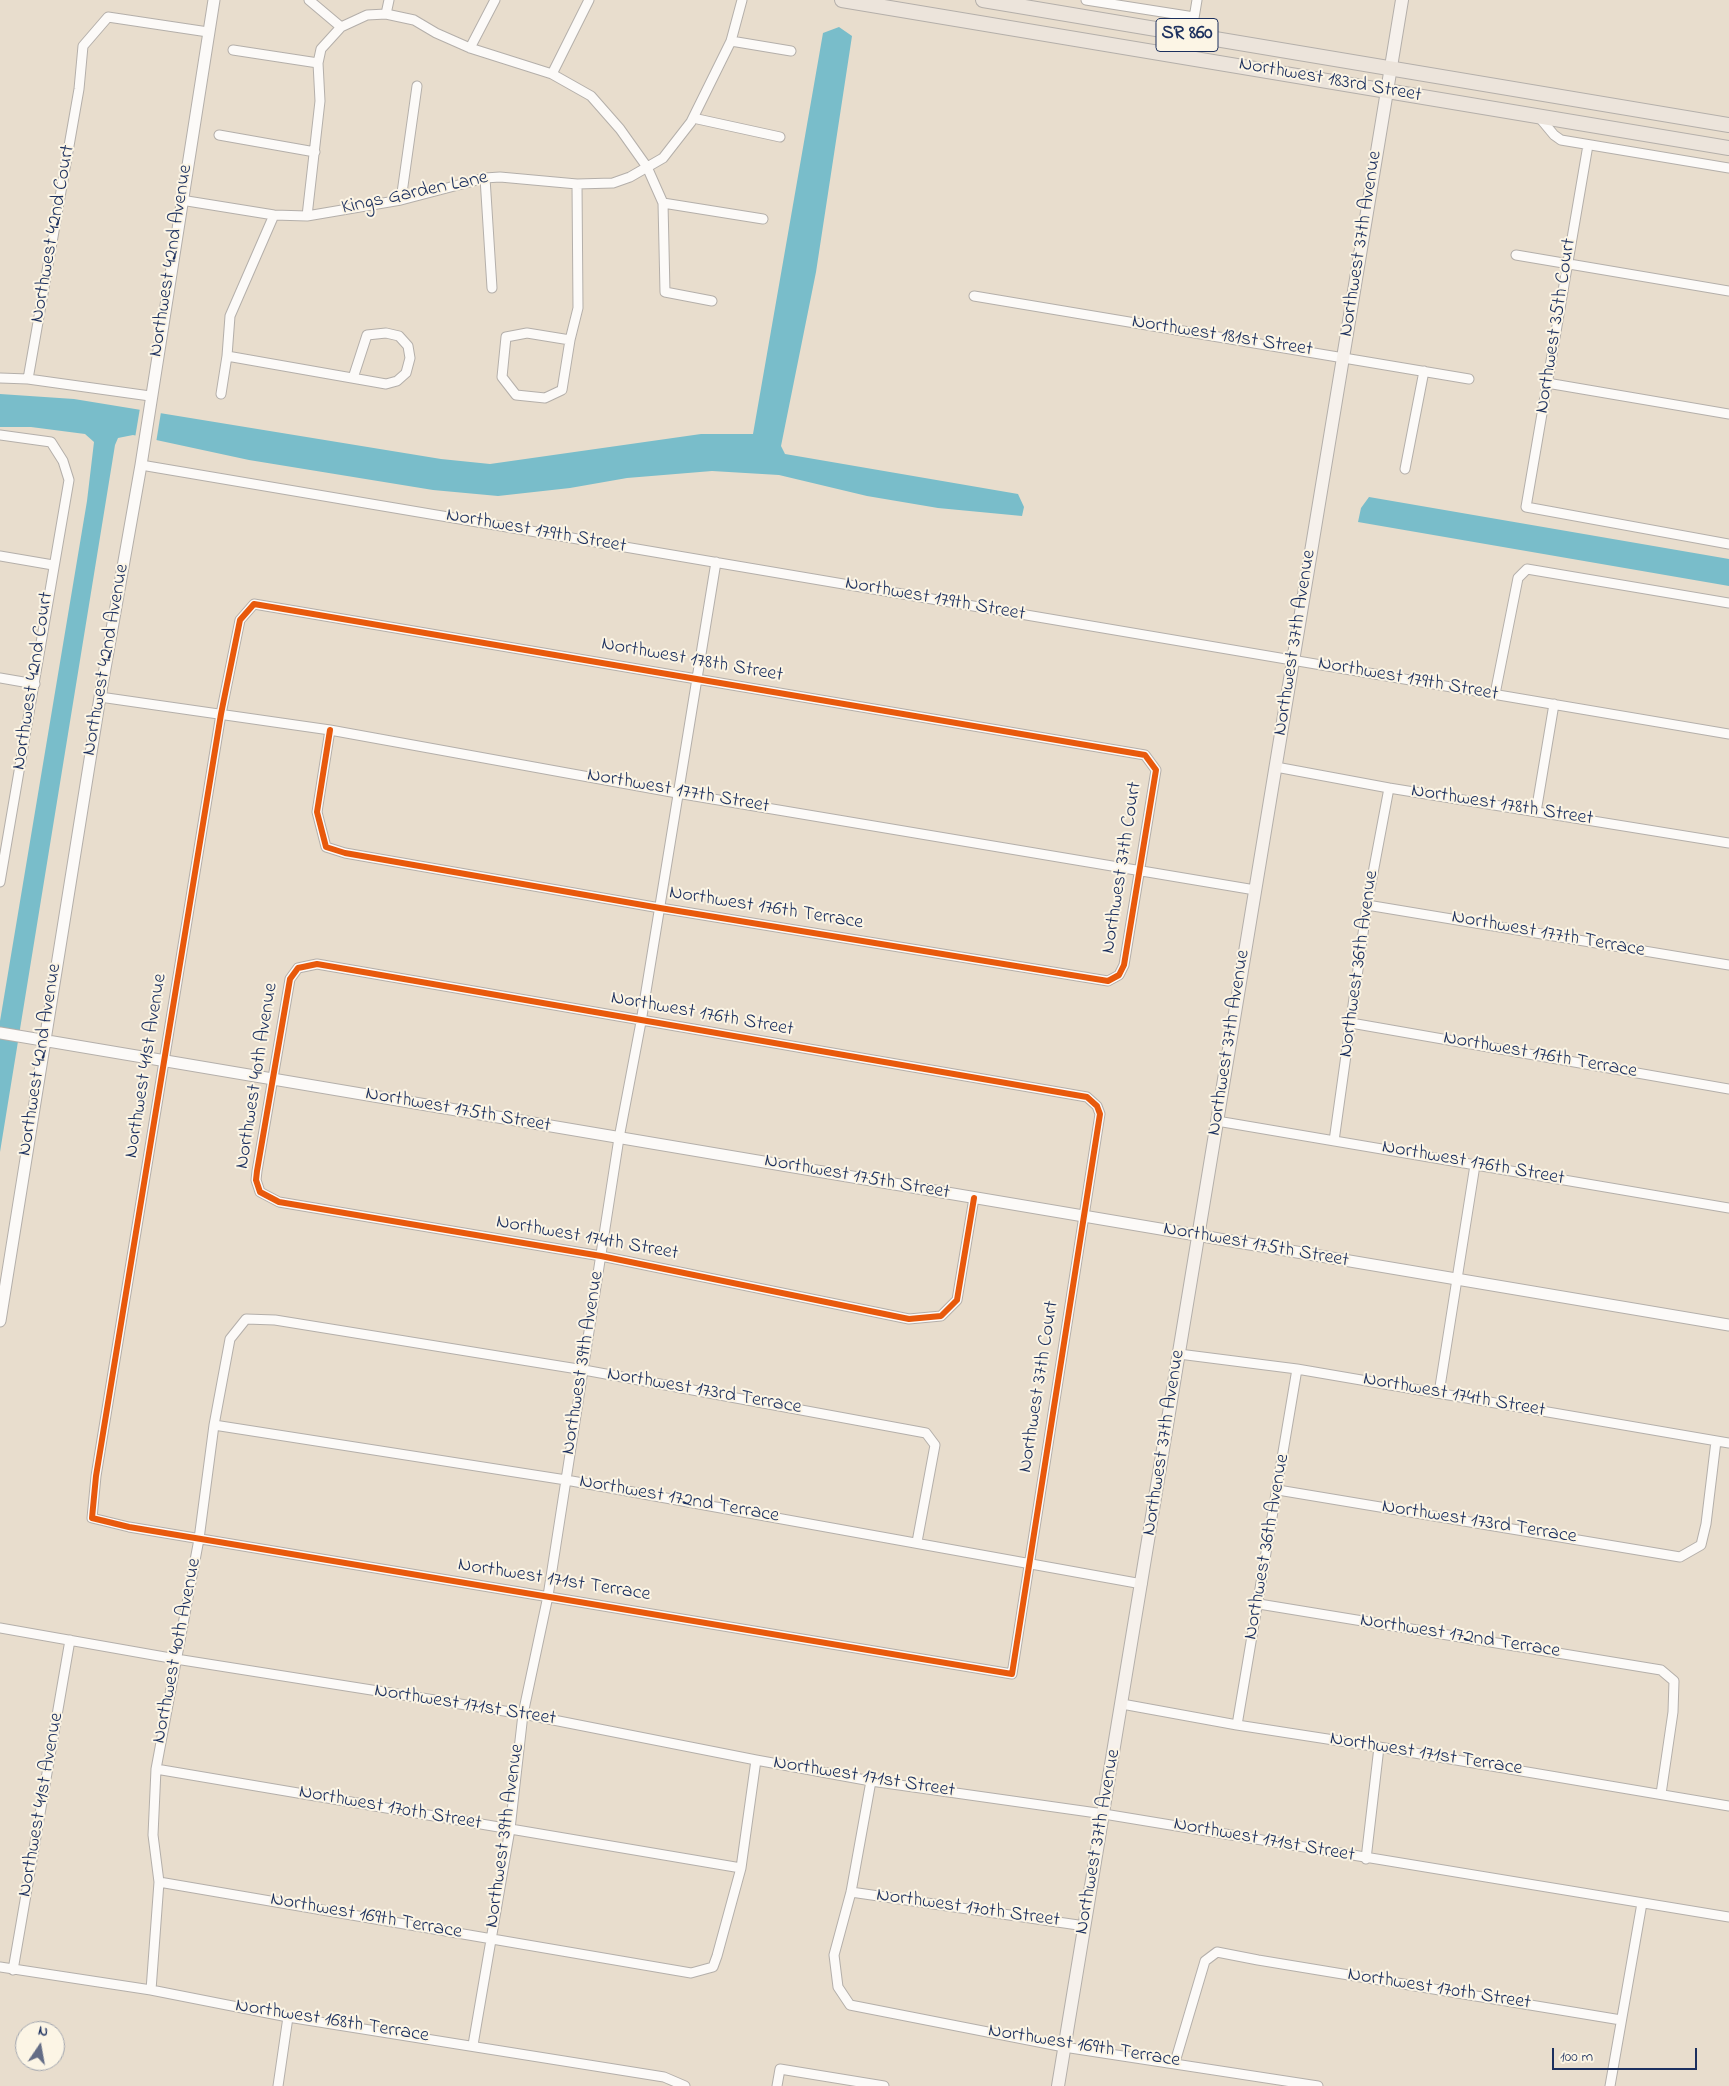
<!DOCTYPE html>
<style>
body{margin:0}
#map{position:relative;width:1729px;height:2086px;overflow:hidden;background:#e8ddcd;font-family:"Indie Flower",sans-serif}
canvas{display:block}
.north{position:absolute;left:15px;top:2021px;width:50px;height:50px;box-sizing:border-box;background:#fcf5e5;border:1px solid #a2a6af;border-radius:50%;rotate:12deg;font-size:14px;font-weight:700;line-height:20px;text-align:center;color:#1b2f5e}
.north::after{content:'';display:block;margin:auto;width:18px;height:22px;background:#636c85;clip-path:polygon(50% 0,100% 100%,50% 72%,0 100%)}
.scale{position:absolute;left:1552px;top:2048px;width:145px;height:22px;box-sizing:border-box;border:2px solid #1b2f5e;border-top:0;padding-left:6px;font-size:15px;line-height:18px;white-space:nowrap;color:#1b2f5e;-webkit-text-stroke:4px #fcf5e5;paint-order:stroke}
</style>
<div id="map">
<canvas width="1729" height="2086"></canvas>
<div class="north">N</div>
<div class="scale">100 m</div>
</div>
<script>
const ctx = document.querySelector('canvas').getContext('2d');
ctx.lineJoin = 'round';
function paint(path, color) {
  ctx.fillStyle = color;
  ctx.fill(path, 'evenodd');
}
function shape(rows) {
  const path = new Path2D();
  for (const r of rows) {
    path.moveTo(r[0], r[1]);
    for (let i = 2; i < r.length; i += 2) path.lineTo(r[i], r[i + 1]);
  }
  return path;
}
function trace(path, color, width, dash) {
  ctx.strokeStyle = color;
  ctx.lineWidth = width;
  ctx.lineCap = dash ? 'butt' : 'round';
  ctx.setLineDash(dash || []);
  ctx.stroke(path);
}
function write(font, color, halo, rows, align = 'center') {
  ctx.font = font + ' "Indie Flower",sans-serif';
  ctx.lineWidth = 4;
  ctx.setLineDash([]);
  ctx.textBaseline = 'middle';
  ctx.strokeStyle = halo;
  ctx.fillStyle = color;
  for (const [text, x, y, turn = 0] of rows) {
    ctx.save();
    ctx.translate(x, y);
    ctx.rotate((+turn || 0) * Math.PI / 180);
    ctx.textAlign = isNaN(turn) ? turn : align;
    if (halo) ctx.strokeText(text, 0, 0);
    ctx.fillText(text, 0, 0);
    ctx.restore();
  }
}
paint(shape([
 [839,27,852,36,816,272,781,446,785,454,1018,494,1024,507,1022,516,938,508,867,496,779,475,712,471,627,478,570,488,498,496,433,490,249,460,133,435,118,438,115,445,0,1152,0,1021,87,501,94,442,85,434,31,427,0,427,0,394,74,399,441,459,490,464,701,434,753,434,823,33],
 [1369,497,1729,559,1729,586,1358,522,1361,508]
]), '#79bdca');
paint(shape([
 [140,408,161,412,156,443,135,438]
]), '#e8ddcd');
const minor = shape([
 [309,0,341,27],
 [1086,0,1194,17],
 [386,14,389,0],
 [1191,36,1197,0],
 [731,41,791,51],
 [470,48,495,0],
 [233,50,318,63],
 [552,74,589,0],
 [1539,117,1554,135,1561,140,1729,168],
 [693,118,780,137],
 [219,135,315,152],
 [1588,145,1526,507,1729,544],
 [485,178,492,288],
 [181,200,274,215,307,216,401,200,485,178,500,177,577,184,613,183,630,177,663,158,691,122,731,41,742,0],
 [401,200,417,86],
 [663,203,763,219],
 [274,215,230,316,227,356,386,384,397,381,406,373,410,358,408,346,399,336,386,333,367,335,353,378],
 [307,216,320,101,318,63,321,49,341,27,367,15,386,14,414,20,436,33,470,48,552,74,591,96,620,129,647,167,663,203,665,292,712,301],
 [1516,255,1729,291],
 [974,296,1469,379],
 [527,333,570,340,562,390,545,398,516,395,502,377,506,337,527,333],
 [570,340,578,308,577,184],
 [0,378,28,379,150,396],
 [28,379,79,89,83,46,108,17,208,32],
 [1547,383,1729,414],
 [221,394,227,356],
 [0,435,51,442,63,461,69,480,0,882],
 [141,465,1729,734],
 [1405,469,1424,371],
 [0,556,53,565],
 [0,678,35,684],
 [1495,694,1518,578,1527,569,1729,603],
 [100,697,330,730,677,793,1255,890],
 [330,730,317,812,326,847,345,853,660,908,1108,981,1119,975,1124,965,1156,770,1145,755,254,604,240,620,221,714,96,1476,92,1518,129,1527,1012,1674,1100,1114,1097,1106,1087,1097,317,964,298,968,290,979,257,1171,256,1180,260,1192,279,1202,601,1256,909,1319,941,1316,957,1300,974,1198],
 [1276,767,1389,788,1729,843],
 [1536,812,1554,704],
 [1367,905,1729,965],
 [1351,1023,1729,1089],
 [1217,1121,1729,1208],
 [1334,1141,1367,905,1389,788],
 [1179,1354,1297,1369,1729,1443],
 [1439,1393,1475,1165],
 [214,1425,566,1480,1142,1584],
 [1278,1490,1680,1557,1701,1545,1706,1524,1716,1441],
 [1259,1604,1661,1670,1674,1681,1673,1712,1661,1794],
 [0,1628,176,1659,523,1714,756,1760,871,1781,1104,1814,1729,1917],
 [1122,1704,1237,1725,1379,1747,1729,1806],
 [1237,1725,1297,1369],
 [156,1769,741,1868],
 [871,1781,851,1892,834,1955,838,1987,850,2005,1064,2047,1318,2086],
 [1366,1859,1379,1747],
 [159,1882,691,1973,713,1967,717,1956,741,1868,756,1760],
 [851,1892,1085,1926],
 [0,1967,151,1990,288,2017,664,2077,685,2086],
 [13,1970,70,1640],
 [151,1990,159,1882,153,1835,156,1769,199,1539,214,1425,230,1339,246,1319,275,1320,584,1370,926,1433,935,1445,917,1542],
 [473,2045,510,1829,523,1714,548,1596,619,1138,641,1022,716,562],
 [1175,2062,1205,1961,1217,1952,1258,1960,1621,2020],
 [278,2086,288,2017],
 [777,2086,780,2069,884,2086],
 [1610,2086,1642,1903]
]);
const tertiary = shape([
 [0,1033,1729,1325],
 [0,1321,100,697,141,465,214,0]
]);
const secondary = shape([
 [1058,2086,1402,0]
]);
const primary = shape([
 [842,0,1729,148],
 [983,0,1729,125]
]);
trace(minor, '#b4afaa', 11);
trace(tertiary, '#b4afaa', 13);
trace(secondary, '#b4afaa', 14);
trace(primary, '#b4afaa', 16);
trace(minor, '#fcfaf8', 9);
trace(tertiary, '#fcfaf8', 11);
trace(secondary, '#f6f1ec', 12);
trace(primary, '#ece4db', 14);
trace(shape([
 [330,730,317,812,326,847,345,853,660,908,1108,981,1119,975,1124,965,1156,770,1145,755,254,604,240,620,221,714,96,1476,92,1518,129,1527,1012,1674,1100,1114,1097,1106,1087,1097,317,964,298,968,290,979,257,1171,256,1180,260,1192,279,1202,601,1256,909,1319,941,1316,957,1300,974,1198]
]), '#e8590c', 6);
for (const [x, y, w] of [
 [1187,35,62]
]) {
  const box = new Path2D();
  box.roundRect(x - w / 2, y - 16.5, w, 33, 4);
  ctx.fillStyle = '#fcf5e5';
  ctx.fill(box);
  trace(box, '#1b2f5e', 1);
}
write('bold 19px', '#1b2f5e', null, [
 ["SR 860",1187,35]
]);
write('20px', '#1b2f5e', '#fcf5e5', [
 ["Northwest 183rd Street",1330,81,10],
 ["Kings Garden Lane",415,194,-12],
 ["Northwest 42nd Court",54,234,-80],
 ["Northwest 37th Avenue",1362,244,-81],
 ["Northwest 42nd Avenue",172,261,-81],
 ["Northwest 35th Court",1557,326,-81],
 ["Northwest 181st Street",1222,337,9],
 ["Northwest 179th Street",536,532,10],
 ["Northwest 179th Street",935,600,10],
 ["Northwest 37th Avenue",1296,643,-81],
 ["Northwest 42nd Avenue",107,660,-80],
 ["Northwest 178th Street",692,661,10],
 ["Northwest 179th Street",1408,680,10],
 ["Northwest 42nd Court",34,681,-81],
 ["Northwest 177th Street",678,792,10],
 ["Northwest 178th Street",1502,806,9],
 ["Northwest 37th Court",1123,868,-81],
 ["Northwest 176th Terrace",766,909,9],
 ["Northwest 177th Terrace",1548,935,10],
 ["Northwest 36th Avenue",1360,964,-82],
 ["Northwest 176th Street",702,1015,10],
 ["Northwest 37th Avenue",1230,1043,-81],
 ["Northwest 176th Terrace",1540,1056,10],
 ["Northwest 42nd Avenue",41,1060,-81],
 ["Northwest 41st Avenue",147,1066,-81],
 ["Northwest 40th Avenue",258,1076,-81],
 ["Northwest 175th Street",458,1111,10],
 ["Northwest 176th Street",1473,1164,10],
 ["Northwest 175th Street",857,1178,10],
 ["Northwest 174th Street",587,1239,10],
 ["Northwest 175th Street",1256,1246,10],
 ["Northwest 39th Avenue",584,1363,-81],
 ["Northwest 37th Court",1040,1387,-81],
 ["Northwest 173rd Terrace",704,1392,10],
 ["Northwest 174th Street",1454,1396,10],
 ["Northwest 37th Avenue",1165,1443,-81],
 ["Northwest 172nd Terrace",679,1500,10],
 ["Northwest 173rd Terrace",1479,1523,9],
 ["Northwest 36th Avenue",1268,1547,-80],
 ["Northwest 171st Terrace",554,1581,9],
 ["Northwest 172nd Terrace",1460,1637,9],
 ["Northwest 40th Avenue",178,1651,-79],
 ["Northwest 171st Street",465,1706,9],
 ["Northwest 171st Terrace",1426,1755,9],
 ["Northwest 171st Street",864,1778,9],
 ["Northwest 41st Avenue",42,1805,-80],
 ["Northwest 170th Street",390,1809,10],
 ["Northwest 39th Avenue",506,1836,-82],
 ["Northwest 171st Street",1264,1841,10],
 ["Northwest 37th Avenue",1099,1842,-80],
 ["Northwest 170th Street",968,1909,8],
 ["Northwest 169th Terrace",366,1917,10],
 ["Northwest 170th Street",1439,1990,9],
 ["Northwest 168th Terrace",332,2022,9],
 ["Northwest 169th Terrace",1084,2047,9]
]);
</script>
